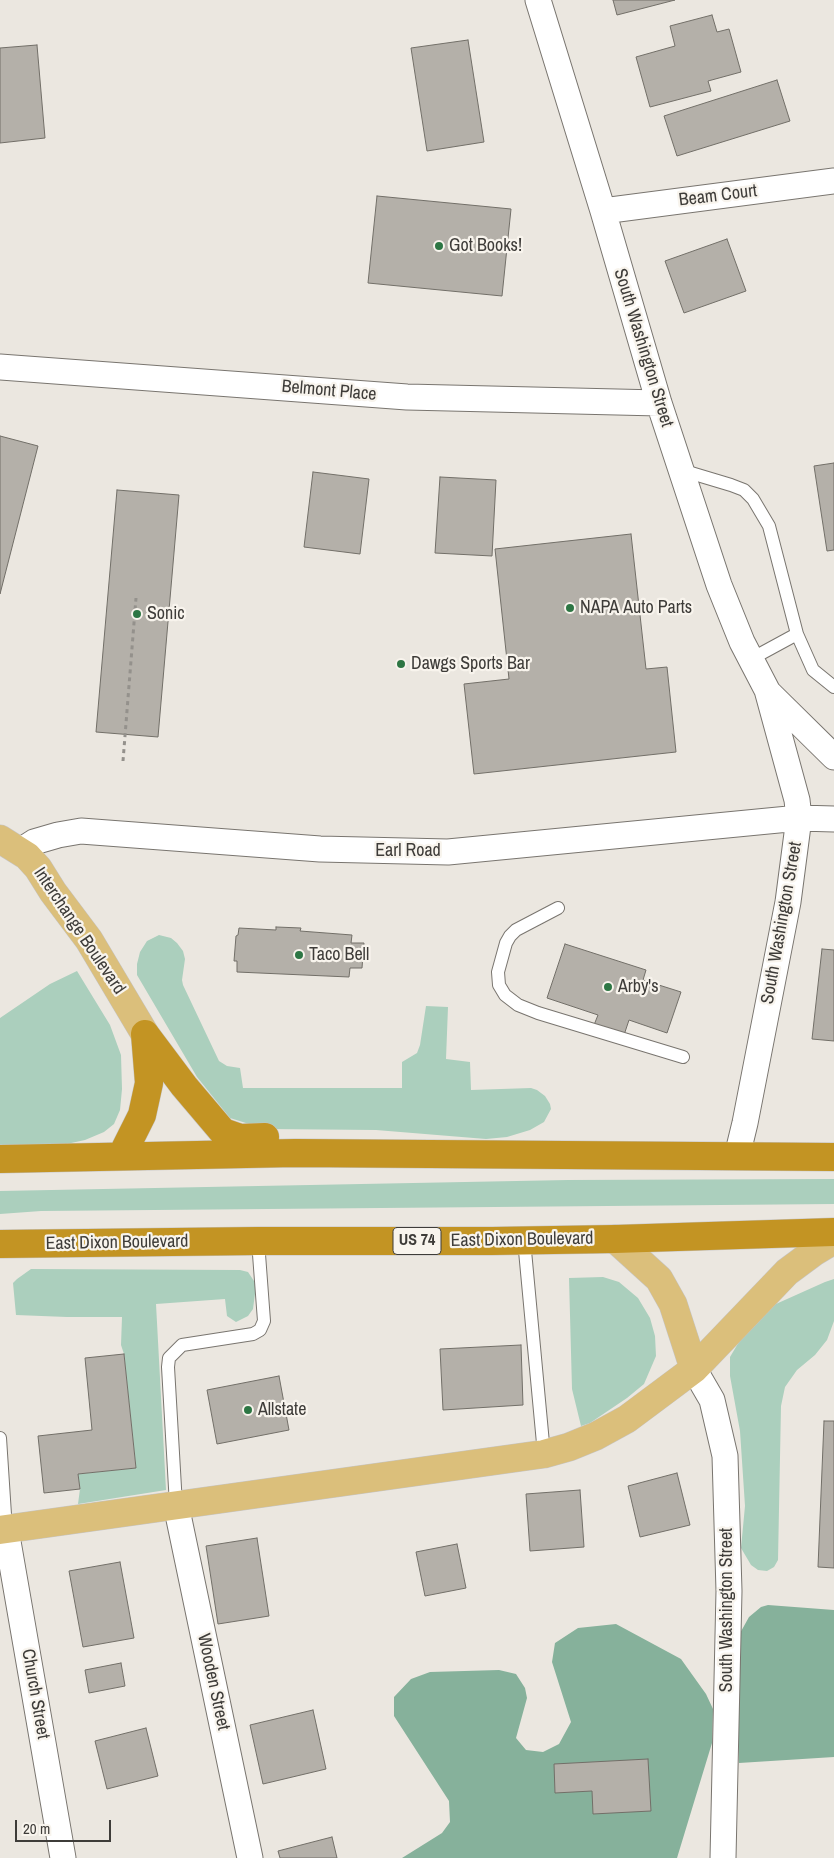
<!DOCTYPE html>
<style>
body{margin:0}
#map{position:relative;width:834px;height:1858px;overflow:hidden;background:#ebe7e0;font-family:"Archivo Narrow",sans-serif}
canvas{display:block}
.scale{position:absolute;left:15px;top:1820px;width:96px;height:22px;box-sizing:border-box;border:2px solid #3e3c39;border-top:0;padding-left:6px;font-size:15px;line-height:18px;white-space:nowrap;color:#3e3c39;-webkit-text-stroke:4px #f8f4ed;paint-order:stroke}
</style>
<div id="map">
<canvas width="834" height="1858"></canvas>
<div class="scale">20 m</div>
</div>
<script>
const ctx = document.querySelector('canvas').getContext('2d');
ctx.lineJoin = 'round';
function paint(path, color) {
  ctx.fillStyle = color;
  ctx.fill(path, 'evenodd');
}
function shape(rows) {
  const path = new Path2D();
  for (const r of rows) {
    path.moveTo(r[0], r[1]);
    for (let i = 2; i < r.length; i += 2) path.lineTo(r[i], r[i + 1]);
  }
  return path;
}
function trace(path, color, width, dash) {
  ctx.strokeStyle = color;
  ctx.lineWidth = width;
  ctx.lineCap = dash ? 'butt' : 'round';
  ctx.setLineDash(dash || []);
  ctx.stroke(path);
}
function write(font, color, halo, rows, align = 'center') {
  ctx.font = font + ' "Archivo Narrow",sans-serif';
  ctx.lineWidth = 4.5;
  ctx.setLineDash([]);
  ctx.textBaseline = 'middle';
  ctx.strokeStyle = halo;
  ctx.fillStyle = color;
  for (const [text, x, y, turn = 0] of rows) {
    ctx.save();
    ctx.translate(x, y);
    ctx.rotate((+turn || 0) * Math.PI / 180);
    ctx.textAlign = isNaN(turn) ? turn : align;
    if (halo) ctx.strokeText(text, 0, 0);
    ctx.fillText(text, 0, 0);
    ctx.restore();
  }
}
paint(shape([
 [159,935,171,938,177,943,183,951,185,959,182,980,183,985,219,1061,227,1066,240,1068,243,1088,402,1088,402,1062,417,1053,420,1045,426,1006,448,1007,446,1059,470,1062,471,1090,531,1088,537,1090,545,1096,550,1104,551,1109,544,1122,530,1130,507,1137,486,1139,376,1130,265,1129,230,1118,197,1077,137,975,137,964,140,952,147,941],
 [77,971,110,1025,121,1055,122,1089,120,1110,114,1124,104,1132,85,1140,48,1148,0,1153,0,1018,50,984],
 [834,1179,834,1204,41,1211,0,1214,0,1191,568,1180],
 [31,1269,240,1270,248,1272,254,1281,256,1286,253,1309,248,1316,236,1322,227,1316,225,1299,156,1304,166,1490,78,1504,80,1489,78,1474,136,1468,124,1354,121,1345,122,1317,67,1317,16,1315,13,1283,17,1279],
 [603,1277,619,1282,638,1298,650,1318,655,1336,656,1356,644,1384,627,1398,590,1423,581,1426,572,1389,569,1278],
 [834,1279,834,1321,827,1340,815,1355,797,1370,785,1387,781,1406,778,1560,774,1567,767,1571,758,1570,751,1565,741,1548,745,1506,740,1431,730,1376,730,1357,749,1325,767,1308,825,1282]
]), '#abcfbd');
paint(shape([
 [768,1605,834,1610,834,1757,739,1763,739,1635,749,1617,761,1607],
 [616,1624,681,1659,706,1694,713,1709,712,1743,677,1858,402,1858,442,1833,450,1822,449,1801,394,1716,394,1697,411,1679,430,1672,499,1670,516,1674,525,1688,527,1698,516,1738,526,1750,543,1752,559,1744,571,1722,552,1662,555,1643,578,1628]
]), '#86b19b');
const building = shape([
 [613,0,675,0,617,15,613,0],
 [712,15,717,32,729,29,741,72,708,81,711,91,650,107,636,57,675,46,670,26,712,15],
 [468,40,484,142,427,151,411,48,468,40],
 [37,45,45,138,0,143,0,48,37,45],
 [777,80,790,121,677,156,664,116,777,80],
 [377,196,511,209,502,296,368,283,377,196],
 [727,239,746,291,684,313,665,261,727,239],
 [0,436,38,446,0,594,0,436],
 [834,463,834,550,827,551,814,466,834,463],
 [313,472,369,479,360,554,304,547,313,472],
 [440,477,496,480,492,556,435,553,440,477],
 [117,490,179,495,158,737,96,732,117,490],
 [631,534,646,669,667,667,676,752,474,774,464,684,509,679,495,549,631,534],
 [276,927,301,928,300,931,352,935,351,943,364,943,362,968,350,968,349,977,237,972,237,961,234,961,236,936,238,935,239,928,276,930,276,927],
 [565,944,646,970,643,980,681,992,667,1033,629,1020,624,1035,594,1025,598,1015,547,998,565,944],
 [822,949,834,950,834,1041,812,1039,822,949],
 [521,1345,523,1405,443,1410,440,1349,521,1345],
 [124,1354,136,1468,78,1474,80,1489,44,1493,38,1436,92,1430,85,1358,124,1354],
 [279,1376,289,1430,217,1444,207,1390,279,1376],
 [824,1421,834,1421,834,1568,818,1567,824,1421],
 [677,1473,690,1525,640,1537,628,1486,677,1473],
 [580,1490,584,1547,530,1551,526,1494,580,1490],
 [257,1538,269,1616,218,1624,206,1546,257,1538],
 [457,1544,466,1588,425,1596,416,1552,457,1544],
 [120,1562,134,1638,83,1647,69,1571,120,1562],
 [121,1663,125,1686,89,1693,85,1670,121,1663],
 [313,1710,326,1769,263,1784,250,1725,313,1710],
 [146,1728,158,1776,107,1789,95,1741,146,1728],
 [648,1759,651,1811,593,1814,592,1791,555,1793,554,1764,648,1759],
 [332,1837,337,1858,280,1858,278,1851,332,1837]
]);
paint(building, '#b4b0a9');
trace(building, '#726f68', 1);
const lane = shape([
 [681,470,731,485,744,490,753,499,769,526,797,634,813,670,834,687],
 [751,659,797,634],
 [558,908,516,930,510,936,506,943,498,972,499,985,505,995,518,1005,538,1013,683,1057],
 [524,1240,544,1454],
 [0,1438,6,1530],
 [176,1505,168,1367,169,1358,182,1345,253,1334,260,1330,264,1321,258,1241]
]);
const street = shape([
 [538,0,603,211,659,403,719,585,742,642,767,690,797,800,799,818,788,902,745,1123,737,1156],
 [603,211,834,181],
 [0,367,407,397,659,403],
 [768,692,834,757],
 [20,851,34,842,58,835,81,831,320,849,448,852,799,818,834,819],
 [694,1369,712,1400,725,1456,729,1591,723,1858],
 [176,1505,250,1858],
 [6,1530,63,1858]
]);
const primary = shape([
 [0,839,27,856,38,868,53,892,89,940,145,1034],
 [615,1239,659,1279,673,1304,694,1369],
 [0,1530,544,1454,569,1447,596,1436,627,1419,694,1369,787,1272,814,1252,834,1240]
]);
const highway = shape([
 [145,1034,184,1086,223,1132,240,1138,265,1137],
 [122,1155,142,1115,149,1083,145,1034],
 [0,1159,295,1153,834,1157],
 [0,1244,258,1241,492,1241,615,1239,834,1232]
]);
trace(lane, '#79756f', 14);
trace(street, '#79756f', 27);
trace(primary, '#c5c4c4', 29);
trace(highway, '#c5c4c4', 29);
trace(shape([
 [123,761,136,598]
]), '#94918c', 3, [4, 4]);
trace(lane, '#fff', 12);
trace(street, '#fff', 25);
trace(primary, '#dbbf7b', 28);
trace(highway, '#c39423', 28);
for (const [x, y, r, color] of [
 [439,246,5,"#2d7644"],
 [570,608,5,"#2d7644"],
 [137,614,5,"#2d7644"],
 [401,664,5,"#2d7644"],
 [299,955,5,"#2d7644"],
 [608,987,5,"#2d7644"],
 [248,1410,5,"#2d7644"]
]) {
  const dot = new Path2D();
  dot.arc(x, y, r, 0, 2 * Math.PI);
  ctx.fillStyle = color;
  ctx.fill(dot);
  trace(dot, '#f8f4ed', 2);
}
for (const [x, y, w] of [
 [417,1241,48]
]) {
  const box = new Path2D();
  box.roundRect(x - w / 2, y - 13.5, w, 27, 4);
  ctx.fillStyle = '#f8f4ed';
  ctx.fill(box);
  trace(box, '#3e3c39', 1);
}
write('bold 16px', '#3e3c39', null, [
 ["US 74",417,1241]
]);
write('18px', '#3e3c39', '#f8f4ed', [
 ["Beam Court",718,196,-7],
 ["South Washington Street",643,348,73],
 ["Belmont Place",329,391,5],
 ["Earl Road",408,851],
 ["South Washington Street",782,923,-80],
 ["Interchange Boulevard",79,931,56],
 ["East Dixon Boulevard",522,1240,-1],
 ["East Dixon Boulevard",117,1243,-1],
 ["South Washington Street",727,1610,-90],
 ["Wooden Street",213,1682,78],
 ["Church Street",35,1694,80]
]);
write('18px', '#3e3c39', '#f8f4ed', [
 ["Got Books!",449,246],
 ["NAPA Auto Parts",580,608],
 ["Sonic",147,614],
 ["Dawgs Sports Bar",411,664],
 ["Taco Bell",309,955],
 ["Arby's",618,987],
 ["Allstate",258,1410]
], 'left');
</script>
